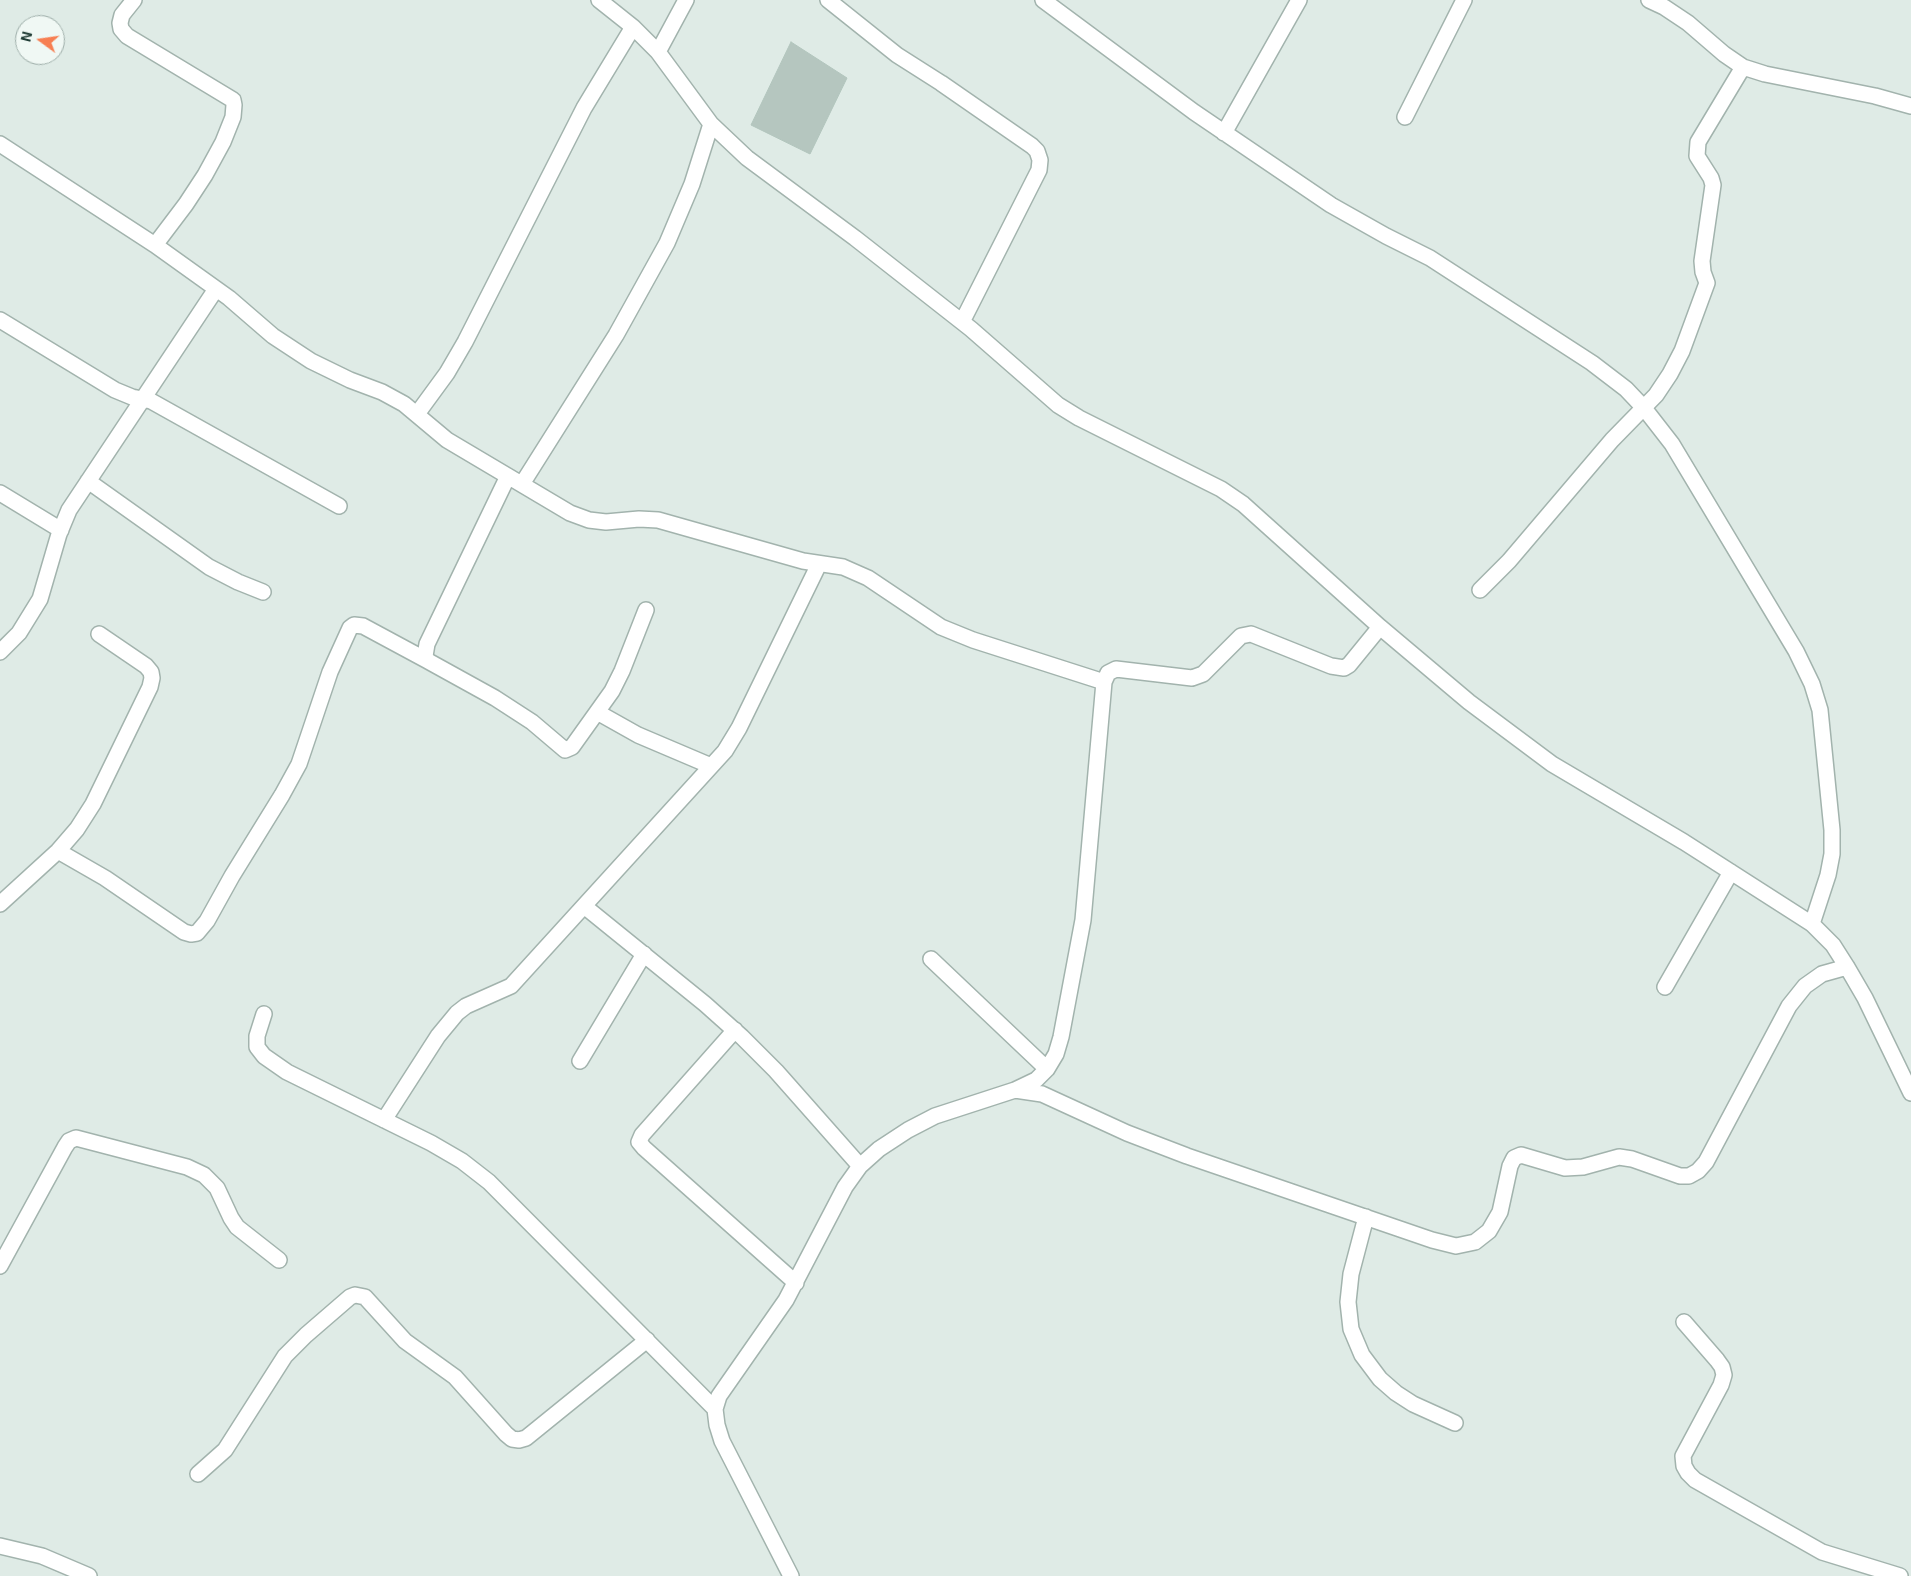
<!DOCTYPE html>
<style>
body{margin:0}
#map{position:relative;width:1911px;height:1576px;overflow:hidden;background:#dfebe6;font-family:"Exo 2",sans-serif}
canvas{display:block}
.north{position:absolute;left:15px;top:15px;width:50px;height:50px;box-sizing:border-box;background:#f0f8f4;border:1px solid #9dada8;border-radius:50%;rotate:284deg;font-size:14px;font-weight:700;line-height:20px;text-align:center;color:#203c35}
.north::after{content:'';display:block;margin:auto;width:18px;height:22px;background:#f77f52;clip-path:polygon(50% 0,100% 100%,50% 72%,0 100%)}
</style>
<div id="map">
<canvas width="1911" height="1576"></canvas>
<div class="north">N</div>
</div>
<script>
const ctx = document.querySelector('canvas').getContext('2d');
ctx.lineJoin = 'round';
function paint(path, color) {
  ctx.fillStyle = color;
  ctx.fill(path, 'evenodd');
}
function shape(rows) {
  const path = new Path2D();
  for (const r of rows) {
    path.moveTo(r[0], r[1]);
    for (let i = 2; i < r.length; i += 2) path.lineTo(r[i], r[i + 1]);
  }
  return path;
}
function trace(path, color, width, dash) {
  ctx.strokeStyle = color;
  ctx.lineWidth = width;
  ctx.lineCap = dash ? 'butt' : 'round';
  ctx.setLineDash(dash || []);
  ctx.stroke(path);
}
const building = shape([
 [791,42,847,78,810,154,751,125,791,42]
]);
paint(building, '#b5c6bf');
trace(building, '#b2c5bd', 1);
const minor = shape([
 [134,0,122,15,120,23,121,29,127,36,228,97,233,100,234,105,233,117,223,142,205,175,186,204,155,245],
 [599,0,633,27,658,52,711,124,747,158,855,238,971,329,1058,405,1079,418,1221,489,1243,504,1380,627,1469,702,1552,764,1684,842,1812,924,1833,945,1847,967,1865,998,1911,1093],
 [828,0,897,55,941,83,1032,146,1037,151,1040,160,1039,170,962,322],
 [1043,0,1194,112,1331,205,1386,236,1430,258,1592,363,1626,389,1644,408,1672,444,1796,651,1812,684,1820,710,1832,830,1832,854,1828,875,1812,924],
 [1649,0,1664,7,1688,23,1724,54,1743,67,1765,74,1875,96,1911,106],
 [658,52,686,0],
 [1405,117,1464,0],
 [1224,133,1299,0],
 [0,144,155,245,229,298,273,336,311,361,350,380,382,392,404,404,447,440,570,513,589,520,606,522,639,519,658,520,803,561,843,567,868,578,941,627,973,640,1104,682],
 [0,320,115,390,132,397,151,401,339,506],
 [417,414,447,373,465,342,584,108,633,27],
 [508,476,427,644,425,656,428,661,495,698,532,722,565,750,572,747,597,712,638,735,711,766],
 [88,481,209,567,238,582,263,592],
 [522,484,616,335,667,243,692,184,711,124],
 [0,493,61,530],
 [1480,590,1509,561,1612,440,1656,395,1670,374,1682,351,1707,283,1703,272,1702,261,1713,185,1711,178,1697,156,1698,142,1743,67],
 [0,652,19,633,40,599,59,534,69,510,216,289],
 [597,712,612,691,622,671,646,610],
 [58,851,105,878,184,932,191,934,197,933,207,921,232,876,282,795,299,764,330,672,350,628,354,625,363,626,428,661],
 [0,904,58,851,77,829,93,804,150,687,152,678,151,672,146,666,99,634],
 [584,906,705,1004,742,1037,776,1071,860,1166],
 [931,959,1047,1069],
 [1665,987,1731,872],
 [264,1014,257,1036,257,1047,264,1056,287,1072,431,1143,462,1161,489,1182,715,1409],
 [735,1030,642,1135,639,1142,644,1148,796,1283],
 [580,1061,644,954],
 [1015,1090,1042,1094,1127,1133,1187,1156,1432,1240,1456,1246,1475,1242,1489,1231,1500,1212,1510,1166,1514,1158,1521,1155,1565,1168,1583,1167,1619,1157,1632,1159,1680,1176,1689,1176,1698,1171,1706,1162,1789,1006,1805,986,1822,974,1847,967],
 [384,1120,438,1036,457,1013,466,1006,511,986,725,751,739,728,819,564],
 [1366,1217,1351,1274,1348,1302,1351,1329,1362,1355,1380,1379,1396,1393,1413,1404,1455,1423],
 [0,1266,65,1147,69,1141,76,1138,187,1167,204,1175,217,1188,231,1218,237,1227,279,1260],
 [1684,1322,1717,1360,1722,1367,1724,1375,1721,1385,1683,1456,1684,1466,1688,1473,1695,1480,1822,1552,1900,1576],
 [198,1474,225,1450,285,1356,306,1335,350,1297,355,1295,365,1297,405,1341,455,1377,506,1434,512,1439,519,1440,526,1438,647,1340],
 [791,1576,722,1441,717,1425,715,1409,719,1396,786,1300,845,1187,860,1166,879,1149,908,1130,935,1116,1015,1090,1036,1080,1047,1069,1056,1054,1061,1037,1083,920,1104,682,1108,673,1116,669,1192,678,1203,674,1241,636,1251,634,1331,666,1344,668,1349,665,1380,627]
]);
const tertiary = shape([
 [0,1546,42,1556,89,1576]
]);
trace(minor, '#a2b3ad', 18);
trace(tertiary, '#a2b3ad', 18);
trace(minor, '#fff', 15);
trace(tertiary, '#fff', 15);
</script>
